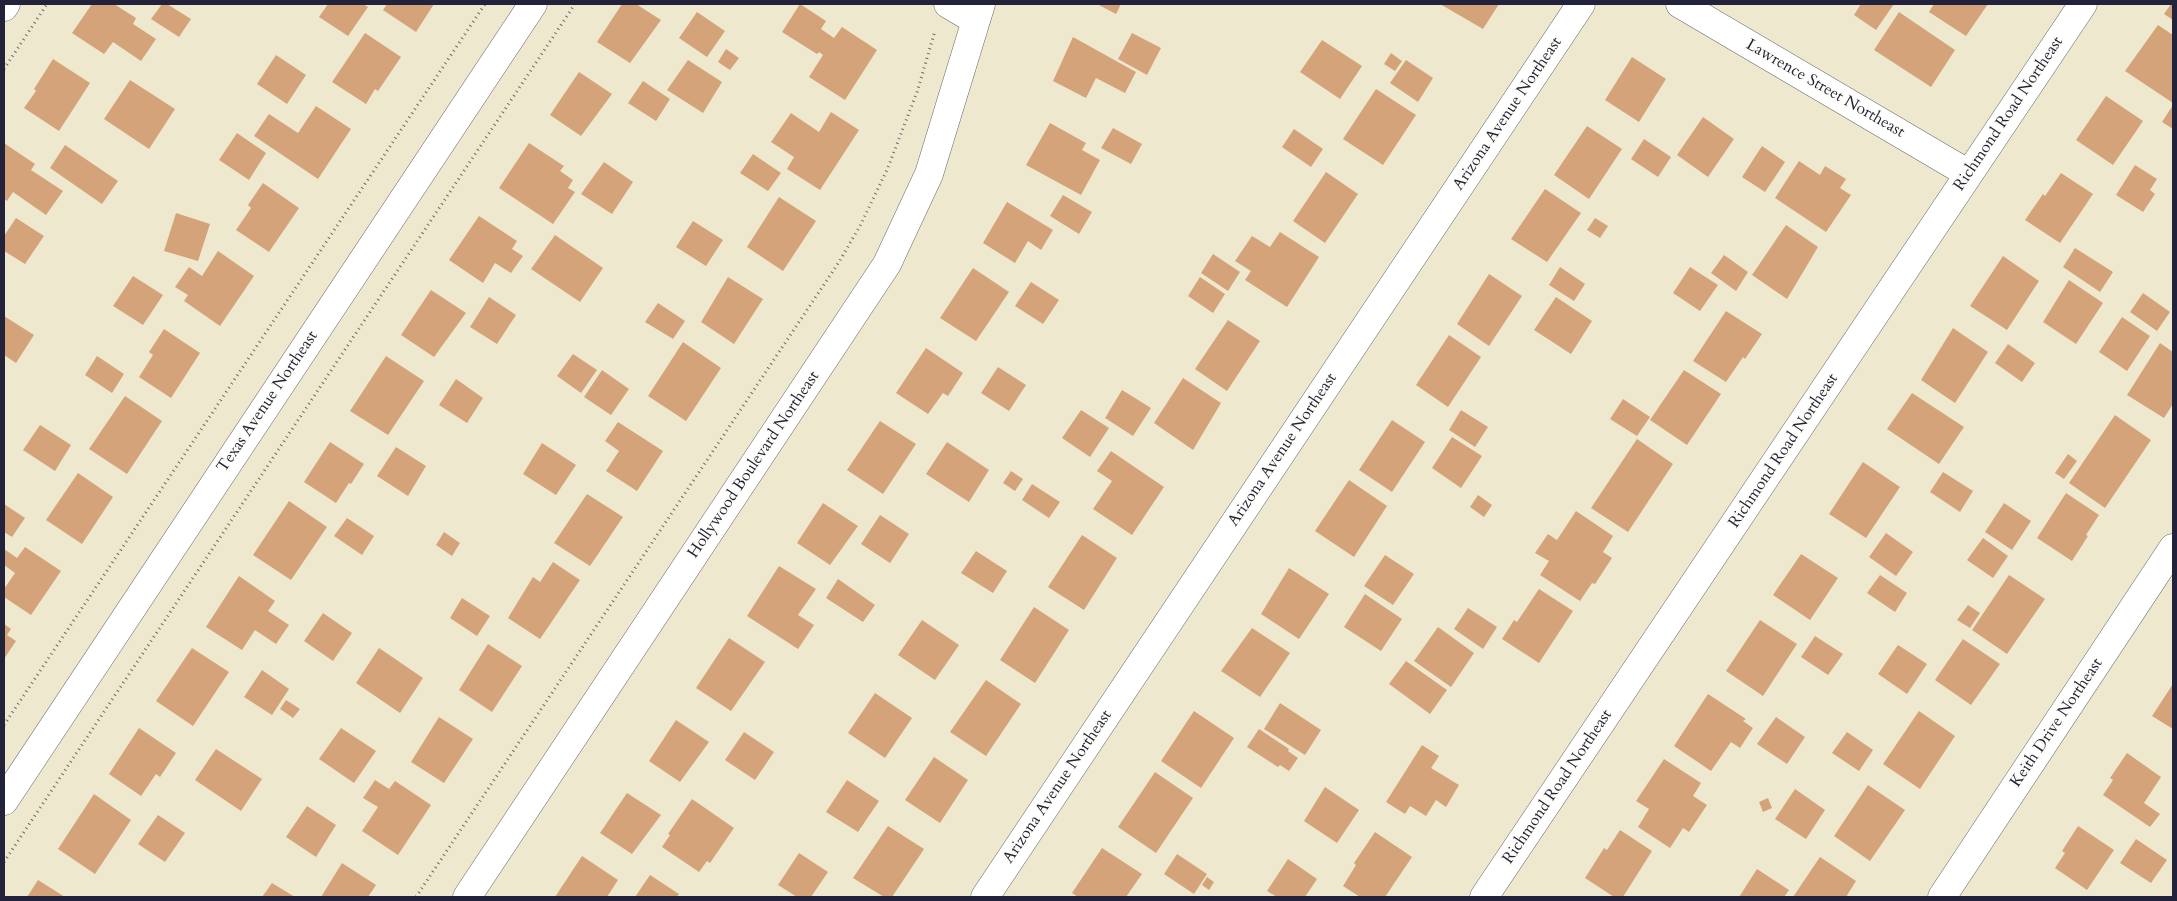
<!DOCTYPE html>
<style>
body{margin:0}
#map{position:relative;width:2177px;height:901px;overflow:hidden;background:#eee9ce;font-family:Cardo,serif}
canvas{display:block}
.frame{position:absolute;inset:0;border:5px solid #22223b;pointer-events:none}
</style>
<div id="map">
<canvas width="2177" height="901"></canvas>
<div class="frame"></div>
</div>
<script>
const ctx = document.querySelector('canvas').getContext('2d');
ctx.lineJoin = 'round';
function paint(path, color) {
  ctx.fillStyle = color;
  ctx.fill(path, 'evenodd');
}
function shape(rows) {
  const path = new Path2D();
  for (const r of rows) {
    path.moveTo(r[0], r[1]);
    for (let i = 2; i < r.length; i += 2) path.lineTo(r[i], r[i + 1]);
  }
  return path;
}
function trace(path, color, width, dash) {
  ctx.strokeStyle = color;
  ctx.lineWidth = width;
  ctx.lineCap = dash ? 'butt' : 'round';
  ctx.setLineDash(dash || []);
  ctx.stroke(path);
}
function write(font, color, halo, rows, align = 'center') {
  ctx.font = font + ' Cardo,serif';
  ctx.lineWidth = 4;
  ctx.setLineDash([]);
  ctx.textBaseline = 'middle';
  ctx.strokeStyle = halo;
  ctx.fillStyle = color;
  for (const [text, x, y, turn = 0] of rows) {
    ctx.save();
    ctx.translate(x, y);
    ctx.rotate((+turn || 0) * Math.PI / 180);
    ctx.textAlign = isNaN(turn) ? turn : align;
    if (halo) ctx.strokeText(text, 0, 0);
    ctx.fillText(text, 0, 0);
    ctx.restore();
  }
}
paint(shape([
 [92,4,114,4,136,18,133,24,156,39,141,61,113,42,104,54,72,33],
 [162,4,167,4,191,19,179,37,151,19],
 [328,4,363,4,368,7,348,36,319,17],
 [387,4,434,4,416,32,383,10],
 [622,4,636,4,661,20,630,63,597,42],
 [800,4,826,21,821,29,834,38,842,27,877,50,845,100,809,77,823,55,819,52,817,54,782,32],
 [1097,4,1121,4,1116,14],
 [1440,4,1499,4,1483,29],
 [1861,4,1894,4,1876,30,1854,15],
 [1934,4,1988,4,1966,36,1929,12],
 [2171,4,2173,4,2173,20,2164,14],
 [697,12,725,31,707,57,679,38],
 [1899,12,1955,50,1931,87,1874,50],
 [2158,25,2173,35,2173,103,2125,71],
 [365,33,401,57,378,91,375,89,366,104,332,82],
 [1132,33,1161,48,1147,75,1118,59],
 [1073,37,1136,72,1125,93,1096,78,1086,98,1053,81],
 [1322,40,1362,66,1340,99,1300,72],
 [726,49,739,58,730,70,718,62],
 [1391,53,1402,61,1395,71,1384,64],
 [276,55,306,75,287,104,257,84],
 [1632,57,1666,79,1639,122,1605,100],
 [53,59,90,83,59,131,24,108,36,91,34,89],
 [688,60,722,82,703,113,667,90],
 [1406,60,1433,78,1418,102,1390,83],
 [579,72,612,94,581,136,550,115],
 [130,80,175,109,149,149,104,119],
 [643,81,670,99,656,121,628,103],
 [1376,89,1416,115,1383,165,1343,139],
 [2106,96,2143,121,2113,165,2076,140],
 [2173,105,2173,129,2162,122],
 [316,106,351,129,318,179,254,136,269,114,298,133],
 [831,112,859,130,820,190,787,169,794,157,771,142,791,113,819,132],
 [1703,117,1734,139,1708,177,1677,155],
 [1050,123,1086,143,1082,150,1100,160,1081,195,1026,165],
 [1587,126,1622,149,1589,199,1554,175],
 [1113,128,1142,144,1131,164,1101,148],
 [1294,129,1323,149,1311,167,1282,147],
 [237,133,266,153,249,180,219,160],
 [1644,139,1671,157,1658,177,1631,159],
 [4,143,35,164,31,170,63,191,46,215,13,192,7,201,4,199],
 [529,143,564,166,560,171,573,180,568,188,575,192,553,224,499,188],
 [65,145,118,181,102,204,50,168],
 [1762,146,1785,162,1765,192,1742,177],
 [753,154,781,173,768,191,740,173],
 [1799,161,1820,175,1825,166,1846,179,1840,188,1851,195,1826,232,1775,198],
 [604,162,633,182,612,214,581,194],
 [2135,165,2157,179,2150,190,2155,194,2143,212,2116,195],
 [1326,172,1358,194,1325,243,1293,221],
 [2061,173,2093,194,2060,243,2025,220,2043,194,2045,196],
 [263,183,299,208,269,252,236,230,251,208,248,205],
 [1545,189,1581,213,1547,262,1511,239],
 [1063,195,1092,212,1079,234,1050,216],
 [779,197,816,221,783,271,747,247],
 [1007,202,1053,230,1041,250,1028,241,1015,263,983,243],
 [176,213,210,224,198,261,164,251],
 [479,216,517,241,512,249,523,256,511,273,495,263,483,283,449,260],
 [16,218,44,236,25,264,4,251,4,236],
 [1595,218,1608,226,1600,238,1587,230],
 [693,221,723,240,706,266,676,247],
 [1786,225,1818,247,1787,299,1752,275],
 [1280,232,1319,257,1287,307,1245,280,1251,271,1235,261,1252,236,1270,247],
 [555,235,603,268,580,302,531,269],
 [2075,248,2113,272,2100,292,2063,267],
 [218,251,254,276,220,326,184,301,188,295,175,287,189,267,202,276],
 [1213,254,1240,272,1228,291,1201,273],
 [1724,255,1748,272,1736,291,1711,273],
 [2003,256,2039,281,2007,330,1970,306],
 [1560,267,1585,284,1574,301,1549,285],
 [1690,267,1718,285,1700,311,1673,293],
 [973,268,1009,292,976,341,940,318],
 [1489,274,1522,296,1489,346,1457,324],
 [133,276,163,295,143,325,113,306],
 [728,277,763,299,734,344,701,322],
 [1200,277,1225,294,1213,313,1188,296],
 [2069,280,2103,303,2076,344,2043,322],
 [1031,282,1059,300,1043,324,1015,306],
 [431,290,466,313,434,357,401,335],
 [2143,293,2170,312,2157,331,2130,312],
 [489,297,516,315,497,344,470,327],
 [1556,297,1592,321,1571,354,1534,330],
 [658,303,685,321,673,339,645,322],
 [1726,311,1762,334,1745,359,1743,357,1726,382,1693,361],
 [4,316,34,335,16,363,4,355],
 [2122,317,2150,336,2127,371,2099,352],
 [1228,320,1260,341,1227,391,1195,369],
 [1953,328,1988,352,1955,403,1921,380],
 [164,329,200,353,171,398,139,377,153,355,149,352],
 [1449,335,1481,357,1448,407,1416,385],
 [683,342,721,368,686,421,648,396],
 [2160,343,2173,352,2173,404,2164,418,2127,395],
 [2008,344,2035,363,2022,382,1995,363],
 [926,348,963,373,948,396,943,393,928,414,896,393],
 [573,354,597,370,581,393,557,376],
 [97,356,124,374,112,393,85,375],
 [386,356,424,381,388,435,350,411],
 [998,367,1026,385,1009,411,981,393],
 [602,370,629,389,611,415,584,397],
 [1684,370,1721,394,1687,445,1650,420],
 [1183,378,1221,403,1193,450,1154,423],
 [456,379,483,398,467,423,439,405],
 [1122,390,1151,408,1133,436,1105,418],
 [1912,393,1964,427,1939,464,1887,429],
 [125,396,162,421,127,474,89,449],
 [1623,399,1650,417,1637,436,1610,419],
 [1081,410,1109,428,1090,457,1062,438],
 [1461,410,1488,427,1475,447,1449,430],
 [2115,415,2151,440,2105,508,2069,483],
 [1392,420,1425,442,1392,492,1359,470],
 [880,421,916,444,883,494,847,470],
 [618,422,663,451,637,491,606,471,619,451,605,441],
 [40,425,71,445,55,471,23,450],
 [1452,437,1482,456,1461,488,1432,468],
 [1637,439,1673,464,1628,532,1591,508],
 [330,442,364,464,351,484,349,483,336,503,304,482],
 [947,442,989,470,969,502,926,474],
 [542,443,576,465,556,495,523,474],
 [396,447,426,466,408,496,377,476],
 [1111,451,1164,487,1132,535,1093,509,1112,481,1097,471],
 [2068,454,2077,461,2064,479,2055,473],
 [1863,462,1900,487,1866,538,1829,514],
 [1011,471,1023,479,1015,491,1003,483],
 [1943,472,1973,491,1960,512,1930,492],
 [78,473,113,497,82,544,46,520],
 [1349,480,1387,506,1354,557,1315,531],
 [1032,484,1060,502,1049,518,1022,500],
 [2066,493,2099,515,2086,535,2088,536,2072,561,2037,538],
 [587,494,623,517,590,566,554,543],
 [1478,495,1492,505,1484,517,1470,507],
 [289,501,327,527,291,580,253,555],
 [823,503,858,526,830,565,797,543],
 [2004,503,2031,521,2012,550,1985,532],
 [4,504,25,518,12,537,4,532],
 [1576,511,1613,536,1603,552,1612,558,1595,584,1592,583,1580,601,1540,575,1549,561,1535,553,1548,534,1557,540],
 [880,515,909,534,890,563,861,544],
 [347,518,374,536,362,555,334,536],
 [444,532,460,543,452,556,436,545],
 [1886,533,1913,552,1896,576,1869,557],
 [1082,535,1117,558,1084,610,1048,587],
 [1983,538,2008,556,1993,578,1967,560],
 [25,547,61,571,31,615,4,597,4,589,15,573,4,565,4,549,17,558],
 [976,551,1007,571,993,593,961,573],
 [1801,554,1838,578,1810,620,1773,595],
 [1385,555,1414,574,1393,605,1364,586],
 [553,562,580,580,540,639,508,618,533,577,540,582],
 [779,566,816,589,798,615,814,625,798,649,747,616],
 [1289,568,1329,594,1299,639,1261,614],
 [1880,575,1907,593,1895,612,1867,593],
 [2009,575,2045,599,2007,654,1972,630],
 [239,576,275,601,268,611,289,625,276,644,255,630,242,650,206,627],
 [838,579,875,605,863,622,826,598],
 [1539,589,1573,611,1539,663,1502,639,1514,620,1517,622],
 [1365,594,1402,619,1381,651,1344,627],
 [462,598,490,616,477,636,450,618],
 [1968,605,1980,613,1970,628,1957,620],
 [1034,607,1069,630,1035,683,1000,660],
 [1468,608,1497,627,1483,649,1454,629],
 [323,613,352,633,333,661,304,641],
 [922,620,959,645,935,680,898,655],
 [1760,620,1797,644,1763,696,1726,671],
 [4,624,11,629,7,635,16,641,4,659],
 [1438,627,1474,653,1451,687,1414,661],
 [1252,628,1290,653,1260,697,1221,671],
 [1815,636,1843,654,1828,675,1801,657],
 [729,638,765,662,731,711,696,688],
 [1963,639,2000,664,1971,705,1935,680],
 [488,644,522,666,492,712,459,690],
 [1898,645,1927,664,1907,694,1878,674],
 [192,648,229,672,193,726,156,701],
 [379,648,423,678,400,713,356,683],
 [1406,661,1447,690,1430,714,1389,684],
 [262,670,289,689,272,715,244,697],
 [986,680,1021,704,986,756,950,732],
 [2173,684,2173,729,2152,716],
 [875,693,912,718,885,758,848,733],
 [1708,694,1746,719,1743,721,1753,728,1740,748,1731,742,1711,771,1674,746],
 [286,700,300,709,293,718,280,709],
 [1280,703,1321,730,1305,755,1264,729],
 [1194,711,1234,738,1201,788,1161,761],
 [1919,711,1955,736,1920,789,1883,764],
 [439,717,473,739,444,783,411,762],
 [1776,717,1805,737,1787,764,1757,744],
 [676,720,709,742,680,782,649,761],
 [139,728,176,753,160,777,156,774,141,796,109,774],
 [341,728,376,751,354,783,319,759],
 [1259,729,1289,749,1288,751,1298,758,1289,771,1280,765,1278,767,1247,747],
 [744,732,774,752,755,780,725,760],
 [1847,732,1873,750,1859,771,1832,753],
 [1422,745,1439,756,1431,768,1459,785,1446,807,1436,800,1426,816,1410,806,1405,814,1386,802],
 [216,749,262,779,241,811,195,780],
 [2127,753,2161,777,2144,803,2160,814,2150,827,2103,795,2113,780,2110,778],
 [934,757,968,780,940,823,905,800],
 [1664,759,1701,783,1693,796,1707,805,1689,832,1683,828,1670,848,1638,827,1649,809,1636,801],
 [1155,772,1193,798,1156,853,1118,827],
 [375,780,389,789,395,781,431,805,398,855,362,831,378,807,363,798],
 [847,780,879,801,858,832,826,812],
 [1868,785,1905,810,1870,861,1834,836],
 [1325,787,1359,810,1337,843,1304,821],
 [1795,789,1825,810,1806,839,1775,819],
 [627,793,661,815,632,854,600,833],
 [94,794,131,820,95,874,58,849],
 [1768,798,1772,808,1763,812,1759,802],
 [692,799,734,828,710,863,707,861,699,872,662,847,670,835,668,834],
 [307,806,336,825,316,857,286,837],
 [158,815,185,833,165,862,138,844],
 [888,826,924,849,892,897,884,897,853,878],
 [2078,826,2114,850,2087,890,2055,868,2065,853,2062,851],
 [1620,830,1652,851,1623,897,1614,897,1585,878,1604,848,1607,850],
 [1375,832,1412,857,1385,897,1360,897,1343,886,1356,865,1354,863],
 [2136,839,2167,860,2151,883,2120,863],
 [1102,848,1142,874,1126,897,1078,897,1072,893],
 [799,853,828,872,811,897,797,897,778,885],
 [1177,854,1207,874,1194,894,1164,874],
 [582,856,618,880,607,897,555,897],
 [1820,857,1856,881,1846,897,1793,897],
 [1288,859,1317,879,1305,897,1277,897,1267,891],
 [342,863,376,885,368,897,321,897],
 [1757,869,1789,890,1784,897,1739,897],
 [650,875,679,894,677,897,635,897],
 [1207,877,1214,882,1209,890,1202,885],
 [38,880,65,897,27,897],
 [272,883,295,897,262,897]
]), '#d5a379');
const minor = shape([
 [948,4,975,20],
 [1680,4,1969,174],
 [4,7,6,4],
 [4,801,533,4],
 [467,897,887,264,929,174,981,4],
 [985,897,1581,4],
 [1484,897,2083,4],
 [1942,897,2173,548]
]);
trace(minor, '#69686e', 29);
trace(shape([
 [4,69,47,4],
 [4,725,485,4],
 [4,862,575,4],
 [416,897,839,262,860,226,887,170,917,92,935,31]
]), '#69686e', 3, [1, 4]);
trace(minor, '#fff', 28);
write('16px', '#22223b', '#fdfcf7', [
 ["Lawrence Street Northeast",1825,89,30],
 ["Arizona Avenue Northeast",1508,114,-56],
 ["Richmond Road Northeast",2009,114,-56],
 ["Texas Avenue Northeast",268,402,-56],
 ["Arizona Avenue Northeast",1283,450,-56],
 ["Richmond Road Northeast",1784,451,-56],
 ["Hollywood Boulevard Northeast",754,465,-56],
 ["Keith Drive Northeast",2057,723,-56],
 ["Arizona Avenue Northeast",1058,787,-56],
 ["Richmond Road Northeast",1558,787,-56]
]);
</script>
